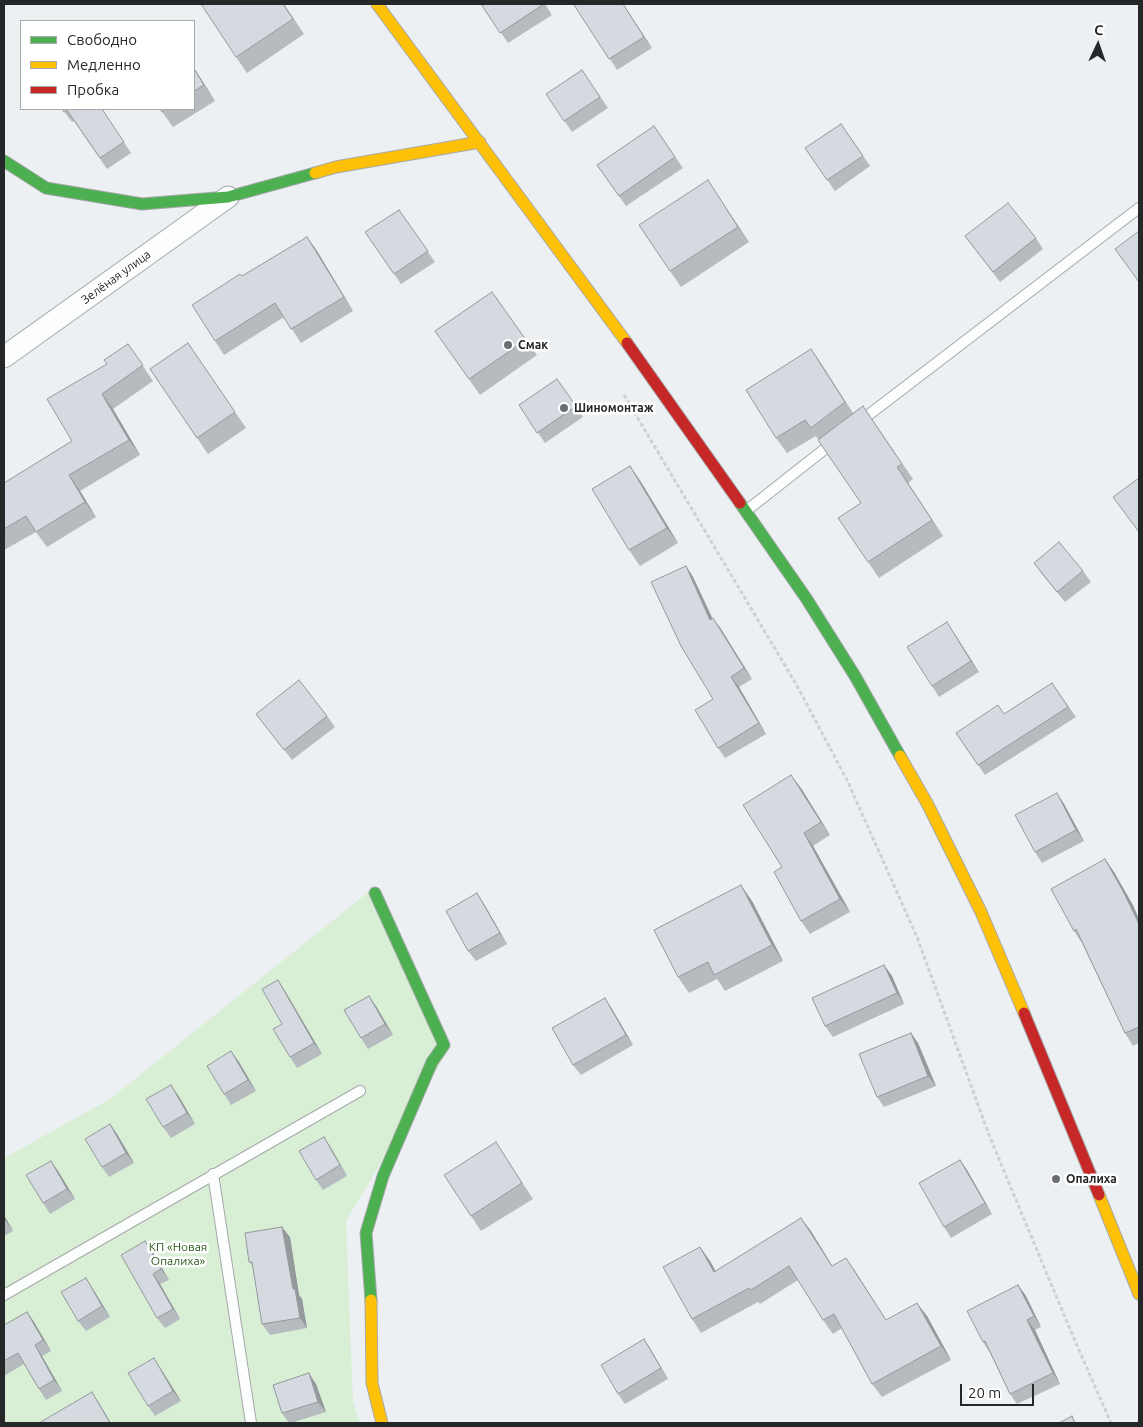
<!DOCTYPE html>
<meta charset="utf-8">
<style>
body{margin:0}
#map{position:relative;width:1143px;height:1427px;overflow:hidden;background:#edf0f3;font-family:Ubuntu,sans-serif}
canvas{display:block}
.frame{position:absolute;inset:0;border:5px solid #262729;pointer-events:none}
.legend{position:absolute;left:20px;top:20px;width:175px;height:90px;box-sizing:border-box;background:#fff;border:1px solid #a8a9a9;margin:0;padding:6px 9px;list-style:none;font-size:15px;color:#262729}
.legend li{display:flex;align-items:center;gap:10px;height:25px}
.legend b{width:25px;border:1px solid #a8a9a9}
.north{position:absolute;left:1073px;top:20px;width:50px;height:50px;-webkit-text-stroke:4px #fff;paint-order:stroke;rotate:3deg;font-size:14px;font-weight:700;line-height:20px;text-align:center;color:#262729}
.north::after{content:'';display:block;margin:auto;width:18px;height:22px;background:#262729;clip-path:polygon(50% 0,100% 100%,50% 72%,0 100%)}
.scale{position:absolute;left:960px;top:1384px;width:74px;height:22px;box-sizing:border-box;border:2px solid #262729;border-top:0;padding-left:6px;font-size:15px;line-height:18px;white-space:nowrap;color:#262729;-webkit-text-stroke:4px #fff;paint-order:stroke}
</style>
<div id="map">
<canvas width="1143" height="1427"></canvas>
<div class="frame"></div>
<ul class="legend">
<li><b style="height:6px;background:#4caf50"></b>Свободно</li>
<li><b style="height:6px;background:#ffc107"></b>Медленно</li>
<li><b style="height:6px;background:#c62828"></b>Пробка</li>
</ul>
<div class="north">С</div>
<div class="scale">20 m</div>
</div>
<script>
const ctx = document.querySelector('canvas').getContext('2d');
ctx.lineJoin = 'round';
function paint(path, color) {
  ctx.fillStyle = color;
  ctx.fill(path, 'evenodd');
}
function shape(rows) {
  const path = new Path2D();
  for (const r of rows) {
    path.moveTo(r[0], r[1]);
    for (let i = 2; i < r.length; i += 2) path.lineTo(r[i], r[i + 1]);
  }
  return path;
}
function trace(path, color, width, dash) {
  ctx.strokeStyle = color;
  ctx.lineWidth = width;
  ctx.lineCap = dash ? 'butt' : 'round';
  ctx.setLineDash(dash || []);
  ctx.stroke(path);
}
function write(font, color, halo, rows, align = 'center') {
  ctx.font = font + ' Ubuntu,sans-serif';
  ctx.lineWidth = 5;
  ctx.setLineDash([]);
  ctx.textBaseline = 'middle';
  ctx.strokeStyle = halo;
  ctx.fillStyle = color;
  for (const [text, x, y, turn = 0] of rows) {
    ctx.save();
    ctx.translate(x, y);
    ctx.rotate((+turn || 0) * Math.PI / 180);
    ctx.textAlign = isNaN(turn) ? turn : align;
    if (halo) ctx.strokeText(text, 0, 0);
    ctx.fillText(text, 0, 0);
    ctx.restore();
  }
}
paint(shape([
 [376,886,451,1046,346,1221,353,1401,360,1423,4,1423,4,1158,110,1099]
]), '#d9efd5');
const lane = shape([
 [858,423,1139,208],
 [746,511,835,441],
 [213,1174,251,1423],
 [4,1295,360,1091]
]);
const street = shape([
 [4,357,228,197]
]);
const fast = shape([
 [4,161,46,188,142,204,228,197,315,173],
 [740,503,806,598,855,676,900,756],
 [371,1300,366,1233,383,1176,432,1062,444,1045,375,893]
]);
const slow = shape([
 [377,4,627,343],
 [315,173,336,167,480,142],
 [900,756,928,805,981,912,1024,1013],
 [1099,1195,1139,1294],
 [371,1300,372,1383,382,1423]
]);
const jam = shape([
 [627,343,740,503],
 [1024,1013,1099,1195]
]);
trace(lane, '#a6a8aa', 12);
trace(street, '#a6a8aa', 23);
trace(fast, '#a6a8aa', 13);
trace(slow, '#a6a8aa', 13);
trace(jam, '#a6a8aa', 13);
trace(shape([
 [624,395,796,684,847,780,917,937,989,1135,1072,1334,1111,1423]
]), '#d0d0d1', 3, [4, 2.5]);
trace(lane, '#fcfdfd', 10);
trace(street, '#fcfdfd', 21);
trace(fast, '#4caf50', 11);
trace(slow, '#ffc107', 11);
trace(jam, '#c62828', 11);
paint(shape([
 [284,4,304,34,247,73,236,57],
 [481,4,545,4,552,15,508,43],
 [575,4,623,4,652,48,617,70],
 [194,68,215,101,173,127,160,109,194,109],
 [582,70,608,108,572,132,546,94],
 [62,109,102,109,131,153,107,169,74,121,72,122],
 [841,124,870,166,835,191,805,148],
 [654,126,683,168,626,206,597,165],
 [718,196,749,242,681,287,670,271],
 [399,210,435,262,401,284,365,232],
 [965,236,1036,238,1043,249,1000,282],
 [307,237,317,251,353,311,301,343,284,317,224,355,215,341,242,276],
 [492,292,537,355,480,395,435,331],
 [188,343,246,428,208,454,150,369],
 [128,344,153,381,113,409,140,455,80,491,96,517,47,547,36,532,4,550,4,483,72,441,107,364],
 [811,349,822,365,853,413,863,406,913,479,908,483,943,536,879,578,868,562,861,503,816,436,787,453,776,438],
 [557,379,583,417,545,443,519,405],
 [630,466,641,482,678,543,640,566,629,550],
 [1034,563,1083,571,1091,582,1065,602,1041,573],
 [686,566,693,577,712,619,721,629,752,679,739,687,766,734,725,758,718,748,713,699],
 [954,633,979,672,939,697,932,686],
 [1052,683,1076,717,985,775,956,733,1004,714],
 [256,714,327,716,335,727,292,760],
 [801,788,830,835,813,846,850,912,810,934,801,921,782,867],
 [1057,793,1064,804,1084,841,1042,863,1035,852],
 [1105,859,1114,872,1139,919,1139,1043,1133,1046,1125,1033,1082,943,1074,931],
 [477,893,484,904,507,944,476,961,468,951],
 [752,901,783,961,725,991,717,979,689,993,678,977],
 [884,965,892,976,904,1004,833,1037,825,1026],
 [285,991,322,1054,297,1068,290,1057,282,1024],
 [605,998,612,1009,633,1045,581,1075,573,1065],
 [376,1006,393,1035,368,1049,361,1038],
 [911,1033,918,1043,936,1086,884,1107,877,1097],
 [231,1051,239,1062,256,1091,231,1105,224,1094],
 [178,1095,195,1124,171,1138,163,1127],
 [110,1124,117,1134,134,1163,109,1177,102,1167],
 [324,1137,331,1148,347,1176,323,1190,316,1180],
 [506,1158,533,1199,481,1231,471,1216],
 [960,1160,967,1170,992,1214,951,1238,944,1227],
 [51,1161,58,1171,75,1199,50,1214,43,1203],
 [4,1215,13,1231,4,1236],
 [811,1231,832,1266,855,1271,886,1320,927,1316,951,1360,882,1397,872,1384,842,1328,833,1334,823,1320,798,1280,760,1304,758,1302,701,1333,692,1319,700,1247,710,1261,716,1271],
 [290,1237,299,1295,302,1299,307,1328,270,1335,262,1324,253,1266,249,1262],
 [145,1241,152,1251,169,1280,160,1284,180,1319,165,1328,157,1318],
 [1018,1285,1026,1296,1041,1327,1035,1330,1060,1384,1017,1404,1010,1394,990,1353,983,1342],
 [93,1289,110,1317,86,1331,78,1321],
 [27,1312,34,1322,51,1351,42,1356,62,1391,46,1400,39,1389,24,1364,4,1376,4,1325],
 [644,1339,651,1350,668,1379,625,1404,618,1394],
 [161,1369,181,1401,155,1416,148,1406],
 [316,1384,326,1412,291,1423,289,1423,282,1413]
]), '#b6bbc0');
paint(shape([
 [623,4,652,48,644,37],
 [194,68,215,101,204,85,194,69],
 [708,180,718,196,749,242,738,227],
 [307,237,317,251,353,311,344,297],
 [811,349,822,365,855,418,845,402],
 [102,394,113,409,140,455,129,440],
 [630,466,641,482,678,543,667,528],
 [897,467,908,483,943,536,932,520],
 [69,475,80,491,96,517,85,502],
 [686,566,693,577,718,630,710,620],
 [713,618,721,629,752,679,744,668],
 [947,622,954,633,979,672,971,661],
 [731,677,739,687,766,734,759,723],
 [791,775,801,788,830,835,821,822],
 [1057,793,1064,804,1084,841,1076,830],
 [804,833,813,846,850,912,840,899],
 [1105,859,1114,872,1133,905,1139,919,1139,924],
 [741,885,752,901,783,961,772,945],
 [477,893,484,904,507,944,500,933],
 [884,965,892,976,904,1004,897,993],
 [278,980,285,991,322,1054,314,1043],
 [369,996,376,1006,393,1035,385,1024],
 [605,998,612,1009,633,1045,626,1035],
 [911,1033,918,1043,936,1086,928,1076],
 [231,1051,239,1062,256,1091,248,1080],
 [171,1085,178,1095,195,1124,187,1113],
 [110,1124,117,1134,134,1163,126,1153],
 [324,1137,331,1148,347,1176,340,1165],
 [960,1160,967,1170,992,1214,985,1203],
 [51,1161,58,1171,75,1199,67,1189],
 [4,1215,13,1231,5,1220,4,1218],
 [801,1218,811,1231,841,1280,832,1266],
 [282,1227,290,1237,299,1295,302,1299,307,1328,300,1318,293,1289],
 [145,1241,152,1251,169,1280,161,1269],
 [700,1247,710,1261,723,1286,714,1272],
 [846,1258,855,1271,895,1334,886,1320],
 [153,1274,160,1284,180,1319,173,1309],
 [86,1278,93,1289,110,1317,102,1306],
 [1018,1285,1026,1296,1041,1327,1034,1316],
 [917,1303,927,1316,951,1360,941,1346],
 [27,1312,34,1322,51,1351,43,1340],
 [1027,1320,1035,1330,1060,1384,1053,1373],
 [644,1339,651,1350,668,1379,661,1368],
 [35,1345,42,1356,62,1391,54,1380],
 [154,1358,161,1369,181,1401,173,1391],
 [309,1373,316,1384,326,1412,318,1402],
 [92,1392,99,1403,111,1423,110,1423]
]), '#94999c');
const building = shape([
 [202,4,283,4,293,19,236,57,201,4,202,4],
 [481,4,544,4,500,33,481,4],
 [575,4,623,4,644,37,609,59,574,5,575,4],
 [194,69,204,85,194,91,194,69],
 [582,70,600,97,564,121,546,94,582,70],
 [62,109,102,109,124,142,100,158,67,110,64,112,62,109],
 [160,109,166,109,162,112,160,109],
 [841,124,863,156,827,180,805,148,841,124],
 [654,126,675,157,619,196,597,165,654,126],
 [708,180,738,227,670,271,639,225,708,180],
 [1008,203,1036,238,993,272,965,236,1008,203],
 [399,210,428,251,394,274,365,232,399,210],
 [1139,231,1139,282,1115,249,1139,231],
 [307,237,344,297,291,329,275,303,215,341,192,305,240,274,242,276,307,237],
 [492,292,526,340,469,379,435,331,492,292],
 [188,343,235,412,197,438,150,369,188,343],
 [128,344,143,365,102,394,129,440,69,475,85,502,36,532,26,516,4,529,4,483,72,441,47,399,107,364,104,360,128,344],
 [811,349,845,402,811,428,805,420,776,438,746,390,811,349],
 [557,379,576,406,537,433,519,405,557,379],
 [863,406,902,464,897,467,932,520,868,562,838,518,861,503,818,440,863,406],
 [630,466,667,528,629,550,592,489,630,466],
 [1139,478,1139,532,1113,497,1139,478],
 [1059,542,1083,571,1057,592,1034,563,1059,542],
 [686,566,710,620,713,618,744,668,731,677,759,723,718,748,695,710,713,699,681,646,651,582,686,566],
 [947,622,971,661,932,686,907,647,947,622],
 [299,680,327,716,284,750,256,714,299,680],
 [1052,683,1068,707,978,765,956,733,998,705,1004,714,1052,683],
 [791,775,821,822,804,833,840,899,801,921,774,872,782,867,743,805,791,775],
 [1057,793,1076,830,1035,852,1015,815,1057,793],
 [1105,859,1124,893,1139,924,1139,1027,1125,1033,1076,929,1074,931,1051,889,1105,859],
 [741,885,772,945,714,975,708,962,678,977,654,930,741,885],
 [477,893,500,933,468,951,446,911,477,893],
 [884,965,897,993,825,1026,812,998,884,965],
 [278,980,314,1043,290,1057,273,1029,282,1024,262,989,278,980],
 [369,996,385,1024,361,1038,344,1010,369,996],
 [605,998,626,1035,573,1065,552,1028,605,998],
 [911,1033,928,1076,877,1097,859,1054,911,1033],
 [231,1051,248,1080,224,1094,207,1066,231,1051],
 [171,1085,187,1113,163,1127,146,1099,171,1085],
 [110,1124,126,1153,102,1167,85,1139,110,1124],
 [324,1137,340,1165,316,1180,299,1151,324,1137],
 [496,1142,522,1183,471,1216,444,1175,496,1142],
 [960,1160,985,1203,944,1227,919,1183,960,1160],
 [51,1161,67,1189,43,1203,26,1175,51,1161],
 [801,1218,832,1266,846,1258,886,1320,917,1303,941,1346,872,1384,834,1314,823,1320,789,1266,751,1290,749,1288,692,1319,663,1267,700,1247,714,1272,801,1218],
 [282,1227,293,1289,295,1289,300,1318,262,1324,252,1262,249,1262,245,1233,282,1227],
 [145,1241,161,1269,153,1274,173,1309,157,1318,121,1255,145,1241],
 [86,1278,102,1306,78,1321,61,1292,86,1278],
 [1018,1285,1034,1316,1027,1320,1053,1373,1010,1394,985,1341,983,1342,967,1311,1018,1285],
 [27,1312,43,1340,35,1345,54,1380,39,1389,18,1353,4,1361,4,1325,27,1312],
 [644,1339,661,1368,618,1394,601,1365,644,1339],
 [154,1358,173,1391,148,1406,128,1373,154,1358],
 [309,1373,318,1402,282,1413,273,1385,309,1373],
 [92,1392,110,1423,39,1423,92,1392],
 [1072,1416,1075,1423,1059,1423,1072,1416]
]);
paint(building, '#d4dadf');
trace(building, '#94999c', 1);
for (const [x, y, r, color] of [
 [508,345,5,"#6c6d70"],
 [564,408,5,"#6c6d70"],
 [1056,1179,5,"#6c6d70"]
]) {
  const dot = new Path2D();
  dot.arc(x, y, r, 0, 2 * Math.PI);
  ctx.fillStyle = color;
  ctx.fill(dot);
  trace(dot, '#fff', 2);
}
write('12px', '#262729', '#fff', [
 ["Зелёная улица",116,277,-36]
]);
write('bold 12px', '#262729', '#fff', [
 ["Смак",518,345],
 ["Шиномонтаж",574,408],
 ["Опалиха",1066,1179]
], 'left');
write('12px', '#295718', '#fff', [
 ["КП «Новая",178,1247],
 ["Опалиха»",178,1261]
]);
</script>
